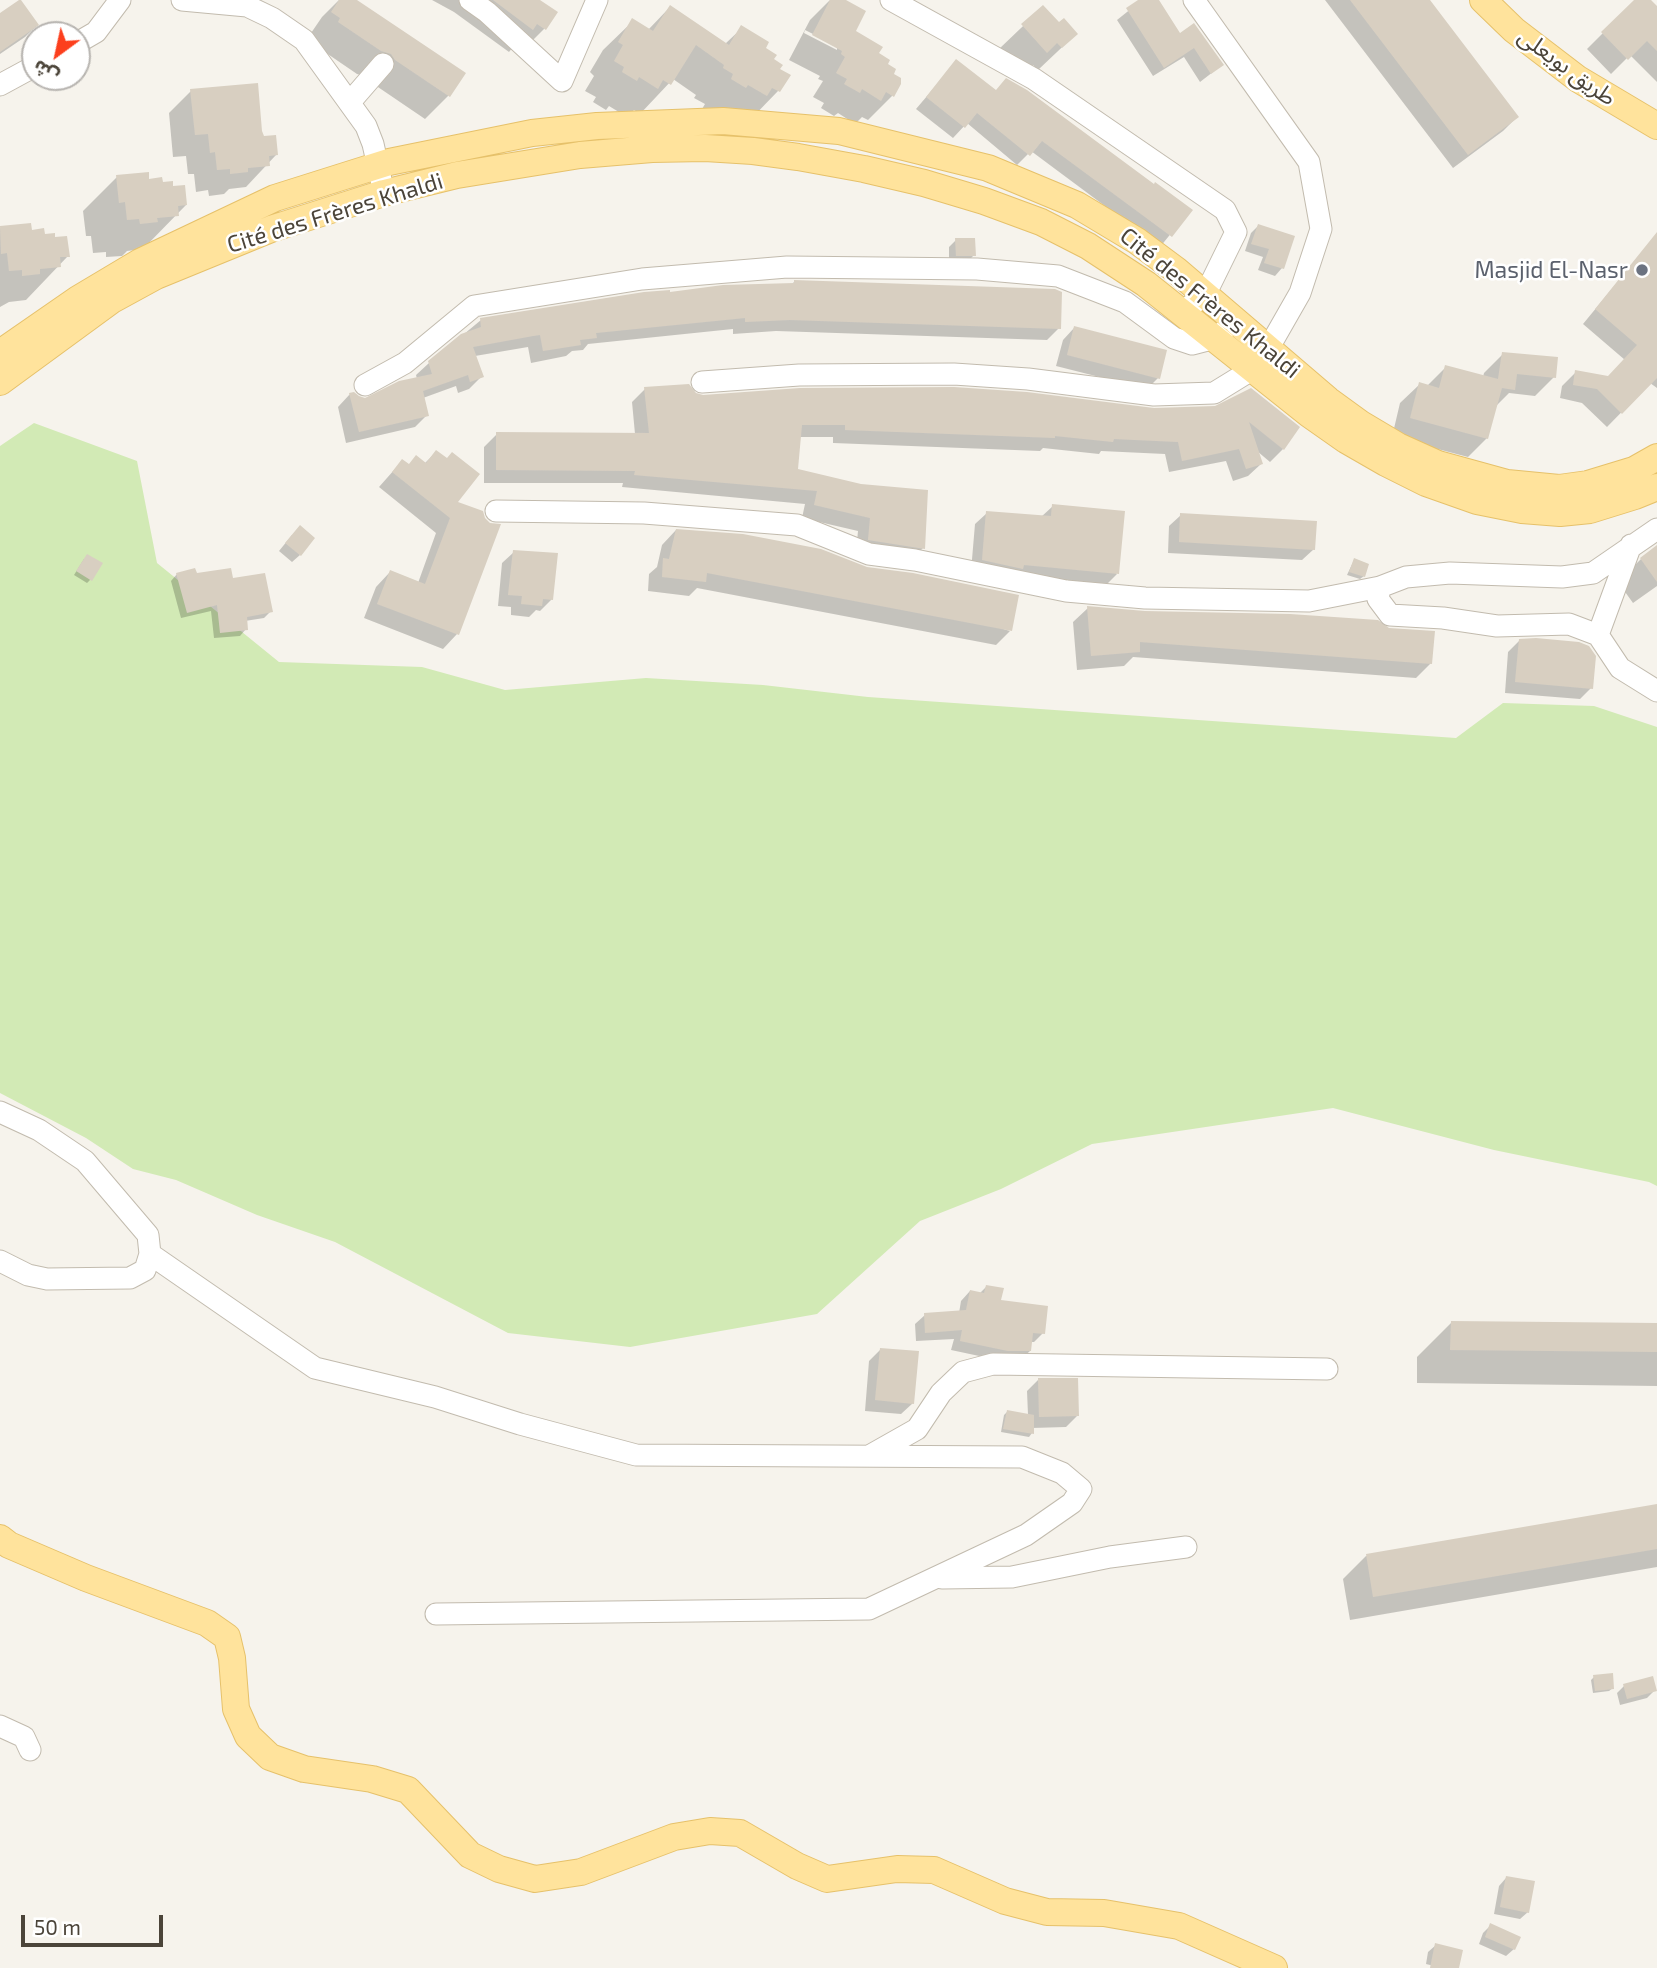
<!DOCTYPE html>
<meta charset="utf-8">
<style>
body{margin:0}
#map{position:relative;width:1657px;height:1968px;overflow:hidden;background:#f6f3ec;font-family:"Exo 2","Noto Sans Arabic",sans-serif}
canvas{display:block}
.north{position:absolute;left:21px;top:21px;width:70px;height:70px;box-sizing:border-box;background:#fff;border:2px solid #b7b4b0;border-radius:50%;rotate:213deg;font-size:19px;font-weight:700;line-height:28px;text-align:center;color:#4b4439}
.north::after{content:'';display:block;margin:auto;width:24px;height:32px;background:#fc3f1d;clip-path:polygon(50% 0,100% 100%,50% 72%,0 100%)}
.scale{position:absolute;left:21px;top:1915px;width:142px;height:32px;box-sizing:border-box;border:4px solid #4b4439;border-top:0;padding-left:9px;font-size:21px;line-height:24px;white-space:nowrap;color:#4b4439;-webkit-text-stroke:5px #fff;paint-order:stroke}
</style>
<div id="map">
<canvas width="1657" height="1968"></canvas>
<div class="north">ش</div>
<div class="scale">50 m</div>
</div>
<script>
const ctx = document.querySelector('canvas').getContext('2d');
ctx.lineJoin = 'round';
function paint(path, color) {
  ctx.fillStyle = color;
  ctx.fill(path, 'evenodd');
}
function shape(rows) {
  const path = new Path2D();
  for (const r of rows) {
    path.moveTo(r[0], r[1]);
    for (let i = 2; i < r.length; i += 2) path.lineTo(r[i], r[i + 1]);
  }
  return path;
}
function trace(path, color, width, dash) {
  ctx.strokeStyle = color;
  ctx.lineWidth = width;
  ctx.lineCap = dash ? 'butt' : 'round';
  ctx.setLineDash(dash || []);
  ctx.stroke(path);
}
function write(font, color, halo, rows, align = 'center') {
  ctx.font = font + ' "Exo 2","Noto Sans Arabic",sans-serif';
  ctx.lineWidth = 5;
  ctx.setLineDash([]);
  ctx.textBaseline = 'middle';
  ctx.strokeStyle = halo;
  ctx.fillStyle = color;
  for (const [text, x, y, turn = 0] of rows) {
    ctx.save();
    ctx.translate(x, y);
    ctx.rotate((+turn || 0) * Math.PI / 180);
    ctx.textAlign = isNaN(turn) ? turn : align;
    if (halo) ctx.strokeText(text, 0, 0);
    ctx.fillText(text, 0, 0);
    ctx.restore();
  }
}
paint(shape([
 [34,423,137,461,157,563,279,662,422,667,505,690,646,678,763,685,868,697,1456,738,1503,703,1594,706,1657,727,1657,1186,1649,1182,1494,1150,1333,1108,1092,1144,1001,1189,920,1221,817,1314,630,1347,508,1333,335,1242,257,1215,176,1180,133,1169,86,1138,0,1093,0,446]
]), '#d2eab5');
paint(shape([
 [339,0,354,0,463,74,448,96,425,119,372,83,368,77,357,74,316,46,309,36,322,17],
 [432,0,537,0,555,12,544,29,521,52,513,47,509,52,454,12],
 [830,0,842,0,854,32,877,54,900,84,892,96,868,120,862,117,855,124,838,113,834,116,821,108,824,103,813,97,823,81,818,79,820,76,789,60,810,20],
 [805,30,837,46,837,50,804,33],
 [1142,0,1157,0,1179,35,1222,65,1200,82,1184,57,1153,76,1117,20],
 [1325,0,1427,0,1517,117,1503,131,1453,168],
 [1636,0,1649,0,1657,8,1657,82,1630,55,1611,74,1587,49],
 [670,7,725,44,742,28,763,49,777,69,788,76,778,91,749,121,702,109,705,104,694,98,696,95,673,79,640,114,634,110,627,117,609,106,606,110,593,102,596,97,585,91,594,76,590,72,603,50,633,21,648,30],
 [1043,7,1059,25,1076,34,1038,70,1033,65,1023,74,999,49],
 [0,15,37,25,25,37,0,54],
 [956,62,994,92,1190,210,1160,247,1031,151,1017,165,967,123,953,138,916,109],
 [191,91,262,138,276,155,246,187,229,189,224,194,209,196,208,190,196,192,194,174,188,174,186,156,173,157,169,113],
 [117,177,161,184,186,205,143,249,127,251,122,256,106,257,106,252,93,253,91,236,86,236,83,211],
 [29,225,30,232,43,236,68,256,26,300,9,302,0,307,0,228],
 [1258,226,1282,268,1275,276,1258,270,1263,257,1245,251,1251,233],
 [1657,234,1657,388,1650,383,1607,427,1582,403,1560,398,1562,386,1576,372,1608,378,1625,360,1583,324],
 [956,240,974,255,967,262,949,262,949,247],
 [794,282,1059,328,1047,340,776,331,733,334,733,329,588,344,583,350,572,351,566,356,531,363,528,347,475,356,482,376,469,389,458,393,456,386,423,398,427,415,415,427,346,443,338,407,350,394,366,400,417,379,416,375,429,363,481,320,668,294,791,285],
 [1074,328,1158,378,1147,389,1056,366,1063,340],
 [1503,354,1554,377,1535,396,1509,393,1495,407,1487,438,1468,457,1392,437,1400,403,1420,384,1427,386,1446,367,1483,377,1484,373],
 [645,389,703,397,954,389,1298,427,1283,449,1270,462,1257,451,1261,464,1248,476,1233,481,1226,461,1169,472,1165,454,1101,451,1099,454,1043,448,1040,451,833,443,833,437,799,437,796,470,923,548,910,561,856,552,858,531,802,518,805,504,622,487,623,483,484,483,484,447,497,434,635,434,632,402],
 [436,452,455,502,457,634,443,649,364,618,376,587,390,572,418,583,436,533,379,487,402,461,408,466,424,464],
 [1053,506,1117,574,1106,585,971,571,975,524,987,513,1041,517],
 [1181,515,1314,549,1302,560,1168,553,1169,526],
 [676,530,1010,631,996,645,697,588,689,596,648,591,649,574,657,567,662,545],
 [292,535,300,555,292,562,279,551],
 [1657,547,1657,586,1633,603,1618,582,1642,558],
 [514,552,552,599,540,611,536,610,529,617,511,615,511,607,498,606,502,563],
 [84,559,90,580,87,583,74,575],
 [1354,560,1364,576,1360,579,1347,575],
 [177,574,231,580,271,611,264,618,245,621,246,629,240,636,214,638,211,611,181,618,171,581],
 [1088,608,1431,663,1416,678,1133,657,1124,666,1077,670,1073,622],
 [1520,640,1591,688,1580,699,1505,693,1508,652],
 [986,1287,999,1301,1043,1333,1034,1342,1030,1342,1030,1351,1020,1360,998,1360,951,1350,954,1339,916,1341,915,1324,925,1315,959,1313,961,1301,970,1291,979,1294],
 [1451,1323,1657,1325,1657,1386,1417,1383,1417,1357],
 [880,1350,913,1403,901,1414,865,1411,869,1361],
 [1038,1380,1077,1416,1066,1427,1032,1428,1032,1433,1029,1437,1001,1432,1004,1415,1007,1412,1028,1415,1027,1391],
 [1657,1506,1657,1567,1350,1620,1343,1579,1366,1556],
 [1594,1677,1613,1688,1609,1691,1593,1693,1591,1680],
 [1624,1686,1655,1690,1647,1698,1620,1705,1617,1693],
 [1506,1878,1528,1912,1520,1919,1494,1914,1499,1886],
 [1491,1925,1514,1949,1506,1956,1479,1944,1483,1933],
 [1436,1945,1457,1968,1442,1968,1426,1964,1428,1952]
]), '#0003');
paint(shape([
 [19,0,21,0,39,25,0,52,0,13],
 [339,0,357,0,466,73,450,97,395,60,391,54,381,51,338,22,340,18,331,12],
 [493,0,540,0,558,12,546,30,537,24,533,30],
 [830,0,846,0,866,11,856,31,883,47,879,53,890,60,888,64,896,69,894,74,901,78,901,84,894,97,886,92,881,101,862,89,860,93,844,84,847,79,836,73,845,57,841,54,842,51,812,35],
 [1138,0,1159,0,1180,33,1194,23,1224,65,1211,74,1194,48,1164,68,1126,8],
 [1350,0,1430,0,1519,117,1468,155],
 [1634,0,1651,0,1657,6,1657,51,1647,41,1628,60,1601,32],
 [670,5,729,45,741,25,769,42,766,48,777,55,774,59,783,65,780,69,791,75,780,92,772,88,767,96,748,85,746,88,731,79,733,74,723,68,724,65,696,45,671,85,663,80,658,89,639,77,637,81,622,72,624,67,614,61,623,45,618,42,632,18,653,31],
 [1043,5,1059,22,1064,18,1078,34,1062,48,1057,43,1047,53,1021,24],
 [956,59,996,90,1006,78,1027,90,1154,184,1155,182,1193,210,1172,237,1042,141,1030,156,977,113,965,128,926,97],
 [258,83,262,131,264,136,276,135,278,155,269,156,270,166,248,168,248,172,230,174,230,169,217,170,215,152,210,153,208,134,195,135,190,89],
 [149,172,149,179,162,177,163,182,173,181,173,186,185,185,187,205,178,206,179,216,157,218,158,222,140,224,139,219,127,220,125,202,119,203,116,175],
 [31,223,32,230,44,228,45,234,55,233,55,237,67,236,70,257,60,257,61,267,40,269,40,274,22,276,22,270,9,271,7,253,1,254,0,226],
 [1258,224,1295,236,1284,269,1264,263,1269,249,1251,244],
 [1657,232,1657,378,1622,414,1597,389,1573,385,1575,370,1608,376,1637,345,1595,309],
 [955,238,975,238,976,256,956,256],
 [794,280,1055,289,1062,292,1061,329,790,320,745,322,745,318,596,333,597,338,580,340,581,345,543,351,540,335,533,336,473,347,484,377,470,382,468,375,423,391,429,416,359,432,349,393,354,392,359,396,365,398,399,381,432,374,428,361,461,334,481,327,480,318,644,292,670,290,670,292,723,285,794,283],
 [1074,326,1167,350,1160,379,1067,355],
 [1502,352,1558,357,1556,378,1517,374,1515,390,1502,388,1488,439,1410,418,1419,382,1439,388,1445,365,1498,379],
 [689,384,696,393,703,395,800,388,954,387,1027,392,1154,408,1215,406,1251,388,1300,427,1284,450,1249,422,1263,464,1246,469,1239,449,1182,461,1178,442,1114,439,1113,442,1055,436,1055,438,845,430,845,425,802,425,798,469,861,484,928,490,925,549,868,540,870,518,814,505,817,491,634,475,635,471,496,470,496,432,649,433,644,387],
 [436,450,447,458,452,452,480,474,458,502,483,511,485,518,490,523,501,524,459,635,377,604,390,570,425,584,450,518,392,472,402,459,409,464,416,455,426,463],
 [1052,504,1125,511,1119,574,1024,565,1023,569,982,560,986,511,1051,516],
 [1180,513,1317,521,1315,550,1179,542],
 [300,525,315,538,301,556,285,543],
 [676,529,743,534,821,549,867,567,913,573,1019,595,1012,631,707,573,706,582,662,577,663,558,669,559],
 [1657,545,1657,582,1640,558],
 [513,550,558,553,553,600,543,599,542,606,521,604,522,596,508,595],
 [87,554,103,563,92,581,76,571],
 [1354,558,1369,564,1365,577,1349,572],
 [195,568,197,573,231,568,233,578,265,573,273,612,247,617,248,630,220,633,217,605,187,613,176,573],
 [1087,606,1145,611,1290,614,1378,620,1389,628,1435,631,1432,664,1140,642,1140,652,1091,656],
 [1536,638,1579,642,1589,646,1596,656,1593,689,1515,682,1519,639],
 [986,1285,1004,1288,1001,1300,1048,1306,1045,1334,1033,1333,1031,1351,1008,1351,960,1341,962,1330,925,1333,924,1313,966,1310,970,1290,984,1293],
 [1451,1321,1657,1323,1657,1352,1450,1350],
 [880,1348,919,1351,914,1404,875,1400],
 [1038,1378,1078,1378,1079,1416,1039,1417],
 [1007,1410,1034,1415,1034,1434,1003,1429],
 [1657,1504,1657,1549,1373,1597,1366,1554],
 [1613,1673,1614,1689,1595,1691,1593,1675],
 [1653,1676,1657,1691,1627,1699,1623,1684],
 [1506,1876,1535,1881,1529,1913,1500,1907],
 [1490,1923,1521,1937,1515,1950,1485,1937],
 [1435,1943,1463,1950,1459,1968,1430,1968]
]), '#d8cfc1');
const minor = shape([
 [182,0,247,6,272,18,304,40,366,126,373,144,384,193],
 [470,0,487,12,562,81,597,0],
 [891,0,1034,79,1225,210,1236,232,1205,295,1182,312],
 [77,43,96,32,120,0],
 [0,85,35,66],
 [350,102,383,64],
 [702,382,799,375,954,374,1028,379,1154,395,1214,393,1253,369,1268,349,1300,293,1321,229,1309,162,1194,0],
 [365,385,405,363,474,306,642,279,787,267,977,269,1058,276,1125,302,1174,338,1192,344,1215,338,1223,332],
 [496,511,644,513,797,525,869,554,915,560,1066,591,1145,598,1309,601,1380,587],
 [1657,529,1593,573,1562,577,1450,573,1406,577,1380,587,1378,599,1390,615,1443,618,1497,626,1569,624,1598,635,1620,668,1657,691],
 [1598,635,1631,545],
 [0,1112,39,1130,85,1161,148,1235,150,1254,145,1270,130,1278,47,1279,28,1275,0,1261],
 [150,1254,315,1368,435,1397,520,1424,636,1455,1022,1457,1062,1473,1081,1489,1072,1503,1026,1535,869,1609,436,1614],
 [871,1455,917,1429,941,1393,963,1372,993,1364,1327,1369],
 [942,1578,1012,1577,1110,1557,1186,1547],
 [0,1726,24,1737,30,1750]
]);
const major = shape([
 [1483,0,1514,30,1578,79,1657,126],
 [0,353,78,299,140,262,275,198,389,162,532,133,597,126,723,121,839,131,988,168,1077,205,1137,241,1176,270,1328,400,1361,424,1398,446,1438,464,1507,483,1559,488,1588,484,1634,470,1657,457],
 [0,382,112,300,156,276,271,229,384,193,457,175,580,155,652,149,705,148,753,151,798,157,864,169,924,183,984,201,1041,222,1088,246,1146,284,1309,414,1346,440,1386,463,1426,483,1477,501,1522,510,1560,513,1590,510,1635,496,1657,487],
 [0,1538,9,1545,86,1578,207,1623,227,1637,232,1658,236,1709,248,1736,270,1757,304,1769,372,1779,408,1790,470,1855,499,1869,535,1879,581,1872,674,1837,710,1831,740,1833,797,1866,827,1879,897,1869,934,1870,1005,1901,1047,1912,1104,1913,1179,1926,1274,1968]
]);
trace(minor, '#c2bbae', 23);
trace(major, '#e6c16a', 28);
trace(minor, '#fff', 21);
trace(major, '#ffe39c', 26);
for (const [x, y, r, color] of [
 [1642,270,7,"#6b7280"]
]) {
  const dot = new Path2D();
  dot.arc(x, y, r, 0, 2 * Math.PI);
  ctx.fillStyle = color;
  ctx.fill(dot);
  trace(dot, '#fff', 2.5);
}
write('23px', '#4b4439', '#fff', [
 ["طريق بويعلى",1567,67,36],
 ["Cité des Frères Khaldi",335,213,-17],
 ["Cité des Frères Khaldi",1210,303,39]
]);
write('23px', '#5b616d', '#fff', [
 ["Masjid El-Nasr",1628,270]
], 'right');
</script>
